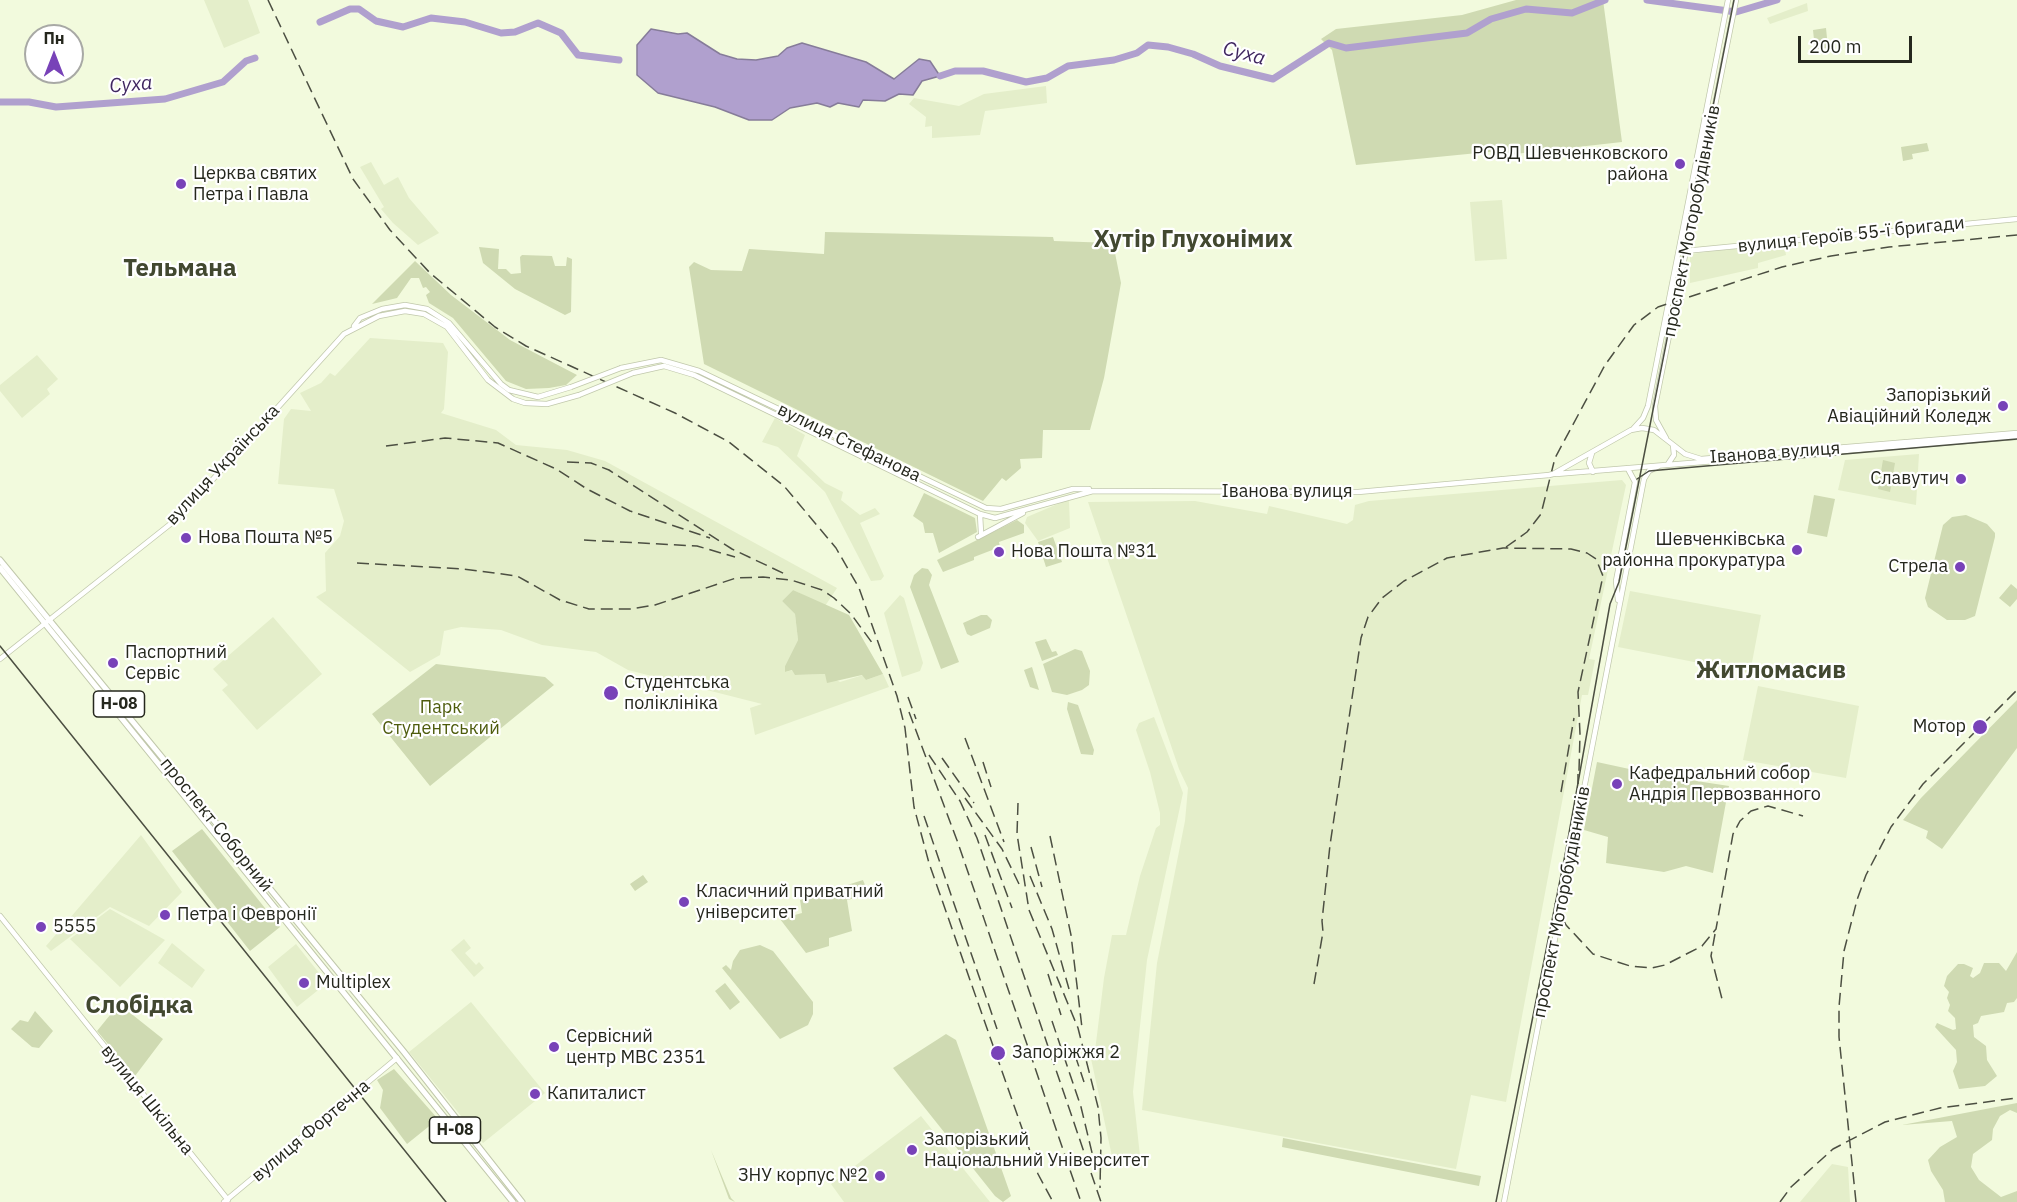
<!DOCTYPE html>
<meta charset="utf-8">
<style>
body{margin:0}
#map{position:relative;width:2017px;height:1202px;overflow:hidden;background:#f2fadd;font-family:"IBM Plex Sans",sans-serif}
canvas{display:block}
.north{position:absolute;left:24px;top:24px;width:60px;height:60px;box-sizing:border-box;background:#fff;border:2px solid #a8a9a5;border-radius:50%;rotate:0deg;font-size:16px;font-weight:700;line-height:24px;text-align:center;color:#25271d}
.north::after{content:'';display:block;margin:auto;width:21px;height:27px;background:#7842b8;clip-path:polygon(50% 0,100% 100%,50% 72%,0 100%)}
.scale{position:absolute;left:1798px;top:36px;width:114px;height:27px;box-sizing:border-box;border:3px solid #25271d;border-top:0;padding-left:8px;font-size:18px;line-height:21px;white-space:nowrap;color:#25271d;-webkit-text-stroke:4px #fff;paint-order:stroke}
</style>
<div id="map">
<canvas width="2017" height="1202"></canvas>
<div class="north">Пн</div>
<div class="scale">200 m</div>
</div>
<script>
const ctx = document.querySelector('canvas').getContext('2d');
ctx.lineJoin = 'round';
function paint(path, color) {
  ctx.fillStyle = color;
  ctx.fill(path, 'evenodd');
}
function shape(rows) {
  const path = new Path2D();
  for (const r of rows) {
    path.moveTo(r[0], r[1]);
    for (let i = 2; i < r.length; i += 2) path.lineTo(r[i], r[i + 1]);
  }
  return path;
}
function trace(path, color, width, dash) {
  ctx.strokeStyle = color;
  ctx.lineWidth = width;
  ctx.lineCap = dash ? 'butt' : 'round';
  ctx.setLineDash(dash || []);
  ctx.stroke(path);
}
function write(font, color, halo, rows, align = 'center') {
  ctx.font = font + ' "IBM Plex Sans",sans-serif';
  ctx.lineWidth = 4.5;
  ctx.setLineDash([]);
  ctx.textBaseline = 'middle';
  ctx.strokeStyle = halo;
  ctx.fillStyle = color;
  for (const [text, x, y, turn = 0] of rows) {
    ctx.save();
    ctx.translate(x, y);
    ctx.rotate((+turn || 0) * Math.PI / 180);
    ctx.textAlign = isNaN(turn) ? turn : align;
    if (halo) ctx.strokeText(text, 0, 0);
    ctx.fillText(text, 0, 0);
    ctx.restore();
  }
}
paint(shape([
 [204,0,248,0,260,33,224,48],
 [1807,3,1808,11,1770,24,1767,18],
 [1046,86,1047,103,985,111,980,135,932,138,932,126,925,127,926,117,909,104,914,98,959,106,984,94],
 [371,162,384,185,398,177,409,198,439,233,418,245,393,223,381,209,384,207,360,167],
 [1502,200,1507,259,1475,261,1470,202],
 [1784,243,1786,255,1758,263,1758,268,1690,283,1690,254],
 [370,338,443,343,448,352,444,409,441,413,496,430,516,445,567,450,605,461,837,588,825,606,793,590,782,601,795,614,798,640,785,666,785,672,793,670,796,675,825,674,840,682,863,675,866,680,883,674,889,687,755,735,750,708,762,704,628,670,596,652,542,645,501,630,461,627,444,631,440,655,410,672,316,597,326,591,325,553,340,536,344,521,334,489,278,484,284,419,291,409,311,411,300,393,321,383,330,373,335,376],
 [37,355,58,379,47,389,50,394,22,418,0,391,0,385],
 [775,418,805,435,797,456,825,483,843,492,841,500,860,515,875,508,880,514,860,523,884,576,881,580,871,581,825,492,778,447,762,442],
 [1919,454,1916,505,1838,490,1845,460],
 [1622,480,1626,485,1589,659,1595,660,1588,695,1582,695,1506,1102,1471,1095,1456,1169,1142,1110,1157,963,1185,821,1188,788,1179,769,1088,502,1195,501,1267,514,1269,506,1347,524,1353,520,1355,505,1369,501],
 [1067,500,1069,501,1070,528,1038,541,1025,523,1027,517],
 [1630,591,1761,615,1750,673,1618,647],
 [900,595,904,598,923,663,920,671,902,677,884,613],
 [273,617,322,674,257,730,222,690,228,685,213,669],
 [1758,686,1859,706,1846,778,1743,760],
 [1154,717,1183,793,1147,960,1133,1092,1140,1156,1113,1161,1090,1054,1095,1051,1104,978,1112,935,1126,935,1140,876,1156,828,1160,825,1160,813,1150,772,1136,730,1139,723],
 [141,835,182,892,149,926,110,907,51,951,46,946],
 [110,909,165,940,120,987,70,939],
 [464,939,471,948,465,953,476,965,479,962,484,968,474,977,451,950],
 [172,943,205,970,192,988,158,963],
 [296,944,327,983,297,1007,268,967],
 [471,1002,545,1093,483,1143,409,1052],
 [921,1116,990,1202,844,1202,831,1184],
 [1832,1164,1848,1167,1850,1202,1800,1202]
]), '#e4eeca');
paint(shape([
 [1516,0,1603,0,1622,142,1506,155,1498,151,1356,165,1332,50,1321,39,1336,29,1462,15],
 [1826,28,1828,48,1815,49,1813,30],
 [1927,143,1929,151,1912,154,1913,159,1903,161,1901,147],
 [825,232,1053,237,1054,241,1113,243,1121,283,1104,378,1090,430,1043,430,1042,458,1020,459,1021,468,1006,481,1002,478,983,501,704,364,689,267,694,262,711,270,742,271,749,249,824,254],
 [479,247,499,249,498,269,506,269,511,274,521,273,520,257,522,255,552,256,555,266,566,266,567,257,572,259,571,312,565,315,515,289,483,263],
 [415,261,451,295,510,340,577,375,566,385,549,388,526,389,506,381,453,318,429,303,426,295,430,292,426,287,423,288,419,278,411,278,397,298,372,304],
 [1883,460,1895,463,1890,492,1878,489],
 [924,493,975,518,977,532,939,553,933,533,925,533,923,523,913,516],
 [1814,495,1835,499,1827,537,1807,533],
 [1966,515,1987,524,1995,533,1995,537,1975,616,1965,620,1947,620,1928,607,1925,598,1943,525,1952,517],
 [1017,520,1024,525,1024,533,999,542,1000,547,974,557,974,560,943,572,937,560],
 [1053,537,1062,562,1046,567,1038,542],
 [922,568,928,569,932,575,929,585,959,662,941,669,910,587,914,575],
 [2011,584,2017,589,2017,599,2010,607,1999,598],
 [793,590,849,615,883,674,866,680,862,675,827,683,825,674,795,675,792,670,785,672,785,666,798,640,795,614,782,601],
 [981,615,987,615,992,620,990,628,971,636,967,634,963,623],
 [1046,639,1052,652,1056,651,1058,655,1042,661,1035,642],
 [1075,649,1082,651,1090,671,1089,685,1082,690,1067,695,1052,692,1043,664],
 [436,664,545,677,554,685,430,786,372,714],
 [1032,667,1039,690,1030,687,1024,670],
 [2017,700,2017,748,1942,849,1926,838,1928,831,1903,820,1921,798],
 [1068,702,1078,705,1094,750,1093,755,1081,754,1067,709],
 [1597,762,1657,775,1729,786,1713,873,1686,866,1664,872,1606,863,1608,837,1584,830],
 [202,829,280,927,250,951,172,851],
 [643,875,648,882,635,891,630,884],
 [863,880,869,895,847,900,852,931,829,938,829,946,806,953,780,919,802,913,800,900],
 [760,945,773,951,813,1002,813,1014,808,1025,780,1039,722,968,726,965,731,970,733,961,740,950],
 [2017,952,2017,998,2014,1002,2007,1003,2004,1012,1981,1016,1978,1023,1973,1025,1974,1037,1986,1046,1987,1060,1997,1076,1985,1086,1959,1089,1953,1071,1957,1062,1956,1050,1935,1027,1937,1023,1953,1030,1956,1029,1955,1018,1948,1011,1950,1005,1947,998,1949,992,1944,986,1947,976,1958,964,1964,964,1973,968,1970,976,1973,978,1980,973,1984,963,1999,963,2006,971],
 [725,983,740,1002,730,1010,715,991],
 [119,1004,163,1039,135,1076,97,1031],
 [35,1011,53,1031,39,1048,32,1047,11,1029,20,1020,28,1022],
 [946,1034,956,1040,1011,1196,1003,1202,995,1196,893,1068],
 [394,1069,438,1119,407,1144,380,1108,383,1090,377,1080],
 [2017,1103,2017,1113,2010,1110,2000,1116,1993,1129,1992,1140,1973,1154,1971,1167,1979,1180,2001,1197,2017,1191,2017,1202,1945,1202,1943,1190,1931,1171,1928,1160,1940,1147,1957,1137,1952,1121,1902,1125],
 [1283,1138,1481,1176,1479,1186,1282,1147],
 [711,1150,731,1198,735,1202,729,1199]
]), '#cfdab2');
const water = shape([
 [651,29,678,34,687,33,720,54,737,59,756,60,778,56,787,48,802,43,866,62,894,79,919,59,930,61,940,76,922,81,913,95,899,94,885,101,863,100,859,107,838,103,830,107,817,103,790,108,772,120,749,120,715,107,658,93,637,75,637,45,651,29]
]);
paint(water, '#b0a0ce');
trace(water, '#867c99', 1.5);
trace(shape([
 [1647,0,1736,12,1777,0],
 [320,22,350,9,359,9,376,21,403,27,431,18,465,22,501,33,515,32,538,23,561,33,578,55,619,60],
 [940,76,955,71,983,71,1026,82,1047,78,1068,66,1114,60,1137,53,1148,45,1168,47,1193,54,1220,66,1273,79,1329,43,1346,48,1467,33,1491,19,1526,9,1572,13,1605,0],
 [0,102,29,102,56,107,165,99,223,82,246,61,255,58]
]), '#b0a0ce', 7);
const secondary = shape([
 [1685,251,2017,219],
 [354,326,360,318,382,309,405,305,427,309,449,323,501,384,509,390,538,397,571,387],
 [621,368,661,360,699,371,986,508,1001,509,1073,489,1089,489],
 [633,373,664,366,694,375,980,514,995,518,1093,491,1358,492,1549,475],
 [1633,429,1643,418,1648,406,1728,0],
 [1666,438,1656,420,1655,406,1736,0],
 [1592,453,1589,463,1593,472],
 [1783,456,2017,437],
 [1668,464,1674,455,1673,445],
 [1553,474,1631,430,1642,428,1654,430,1685,454,1701,459,2017,433],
 [1556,474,1715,461],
 [980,514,981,533],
 [978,537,1023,513],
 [1618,600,1616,581,1635,482,1628,469],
 [0,659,178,518,344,334,379,316,405,311,424,314,447,327,488,380,513,399,525,403,547,404,579,395],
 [0,916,228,1200],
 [224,1202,397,1058],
 [1504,1202,1644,479,1649,471,1659,466]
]);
const primary = shape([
 [0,560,404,1052,522,1202],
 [0,568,513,1202]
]);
trace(secondary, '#c1c8ac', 6);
trace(primary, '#c1c8ac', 7);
trace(secondary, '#fff', 4.5);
trace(primary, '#fff', 5);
trace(shape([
 [1637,479,1649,471,1660,470,2017,439],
 [0,646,446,1202],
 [1496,1202,1566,850,1610,604,1619,582,1734,0]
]), '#4c4f42', 1.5);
trace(shape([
 [268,0,353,179,390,230,430,273,495,327,526,346,675,413,729,442,784,486,836,548,859,588,897,696,905,728,914,807,929,863,1038,1174,1053,1202],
 [386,446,445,438,498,443,556,469,587,489,630,511,710,538],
 [567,462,591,463,609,470,732,549,787,575],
 [584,540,697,546,735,557],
 [1506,547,1527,532,1541,514,1555,458,1605,365,1634,325,1658,307,1782,267,1831,256,1889,247,2017,235],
 [357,563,463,569,517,576,560,600,589,609,631,609,655,605,736,578,763,577,791,580,822,590,834,598,851,614,873,644],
 [908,697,916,719],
 [909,712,958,843,1081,1202],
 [965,738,1004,842],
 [929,755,960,801,977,838,1101,1202],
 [942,758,974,803],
 [983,762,991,787],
 [1578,774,1578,784],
 [1561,792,1574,718],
 [965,798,1002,849,1019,884],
 [1018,803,1017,834,1029,910,1078,1028,1098,1107,1101,1138,1100,1188],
 [924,816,997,1029],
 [985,835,1012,908],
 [1050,836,1071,935,1082,1028],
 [1031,847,1042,887],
 [1030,876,1052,929,1069,989],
 [1555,903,1566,925,1593,954,1630,966,1652,968,1665,965,1702,946,1716,929,1733,834,1740,821,1751,811,1768,806,1803,816],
 [1715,934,1711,956,1722,999],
 [1048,974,1061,1015],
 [1314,984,1323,932,1322,921,1330,845,1361,638,1368,617,1382,598,1404,581,1447,558,1503,548,1571,549,1587,553,1596,559,1603,576,1578,692,1580,734,1579,771],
 [1052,1021,1081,1107,1094,1161],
 [1075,1055,1084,1082],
 [1780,1202,1791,1187,1833,1149,1885,1122,1940,1108,2017,1098],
 [1856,1202,1839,1037,1839,1007,1844,951,1857,900,1866,875,1891,827,1923,784,2017,690]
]), '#4c4f42', 1.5, [12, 6]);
const secondaryBridge = shape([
 [571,387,621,368],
 [579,395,633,373],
 [1549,475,1553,474]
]);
trace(secondaryBridge, '#c1c8ac', 6, []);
trace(secondaryBridge, '#fff', 4.5);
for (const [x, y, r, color] of [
 [1680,164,6,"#7842b8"],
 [181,184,6,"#7842b8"],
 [2003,406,6,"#7842b8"],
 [1961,479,6,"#7842b8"],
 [186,538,6,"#7842b8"],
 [1797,550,6,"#7842b8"],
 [999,552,6,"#7842b8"],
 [1960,567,6,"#7842b8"],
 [113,663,6,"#7842b8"],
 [611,693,8,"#7842b8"],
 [1980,727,8,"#7842b8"],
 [1617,784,6,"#7842b8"],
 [684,902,6,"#7842b8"],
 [165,915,6,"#7842b8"],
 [41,927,6,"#7842b8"],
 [304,983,6,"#7842b8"],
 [554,1047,6,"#7842b8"],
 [998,1053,8,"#7842b8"],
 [535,1094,6,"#7842b8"],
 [912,1150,6,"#7842b8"],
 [880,1176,6,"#7842b8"]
]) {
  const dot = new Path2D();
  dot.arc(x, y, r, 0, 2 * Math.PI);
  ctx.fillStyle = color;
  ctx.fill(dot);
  trace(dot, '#fff', 2);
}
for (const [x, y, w] of [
 [119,704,51],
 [455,1130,51]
]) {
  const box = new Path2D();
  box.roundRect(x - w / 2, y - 13, w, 26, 4.5);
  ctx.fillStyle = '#fff';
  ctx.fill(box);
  trace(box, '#25271d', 1.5);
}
write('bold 16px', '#25271d', null, [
 ["Н-08",119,704],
 ["Н-08",455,1130]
]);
write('18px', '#25271d', '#fff', [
 ["РОВД Шевченковского",1668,154,"right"],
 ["района",1668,175,"right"],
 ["Церква святих",193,174],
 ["Петра і Павла",193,195],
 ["Запорізький",1991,396,"right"],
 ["Авіаційний Коледж",1991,417,"right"],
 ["Славутич",1949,479,"right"],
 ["Нова Пошта №5",198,538],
 ["Шевченківська",1785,540,"right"],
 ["районна прокуратура",1785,561,"right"],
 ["Нова Пошта №31",1011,552],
 ["Стрела",1948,567,"right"],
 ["Паспортний",125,653],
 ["Сервіс",125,674],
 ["Студентська",624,683],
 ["поліклініка",624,704],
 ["Мотор",1966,727,"right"],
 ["Кафедральний собор",1629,774],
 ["Андрія Первозванного",1629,795],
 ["Класичний приватний",696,892],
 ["університет",696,913],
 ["Петра і Февронії",177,915],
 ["5555",53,927],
 ["Multiplex",316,983],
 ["Сервісний",566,1037],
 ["центр МВС 2351",566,1058],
 ["Запоріжжя 2",1012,1053],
 ["Капиталист",547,1094],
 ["Запорізький",924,1140],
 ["Національний Університет",924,1161],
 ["ЗНУ корпус №2",868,1176,"right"]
], 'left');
write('18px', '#25271d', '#fff', [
 ["проспект Моторобудівників",1692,221,-79],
 ["вулиця Героїв 55-ї бригади",1851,235,-6],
 ["вулиця Стефанова",849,443,26],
 ["Іванова вулиця",1775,453,-4],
 ["вулиця Українська",223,465,-47],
 ["Іванова вулиця",1287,492],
 ["проспект Соборний",216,825,51],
 ["проспект Моторобудівників",1562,902,-79],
 ["вулиця Шкільна",147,1100,51],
 ["вулиця Фортечна",311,1131,-40]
]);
write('18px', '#4e5c0d', '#fff', [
 ["Парк",441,708],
 ["Студентський",441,729]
]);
write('italic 20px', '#402760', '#fff', [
 ["Суха",1244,54,15],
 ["Суха",131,85,-5]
]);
write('bold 24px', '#424830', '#fff', [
 ["Хутір Глухонімих",1193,240],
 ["Тельмана",180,269],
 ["Житломасив",1771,671],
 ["Слобідка",139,1006]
]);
</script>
